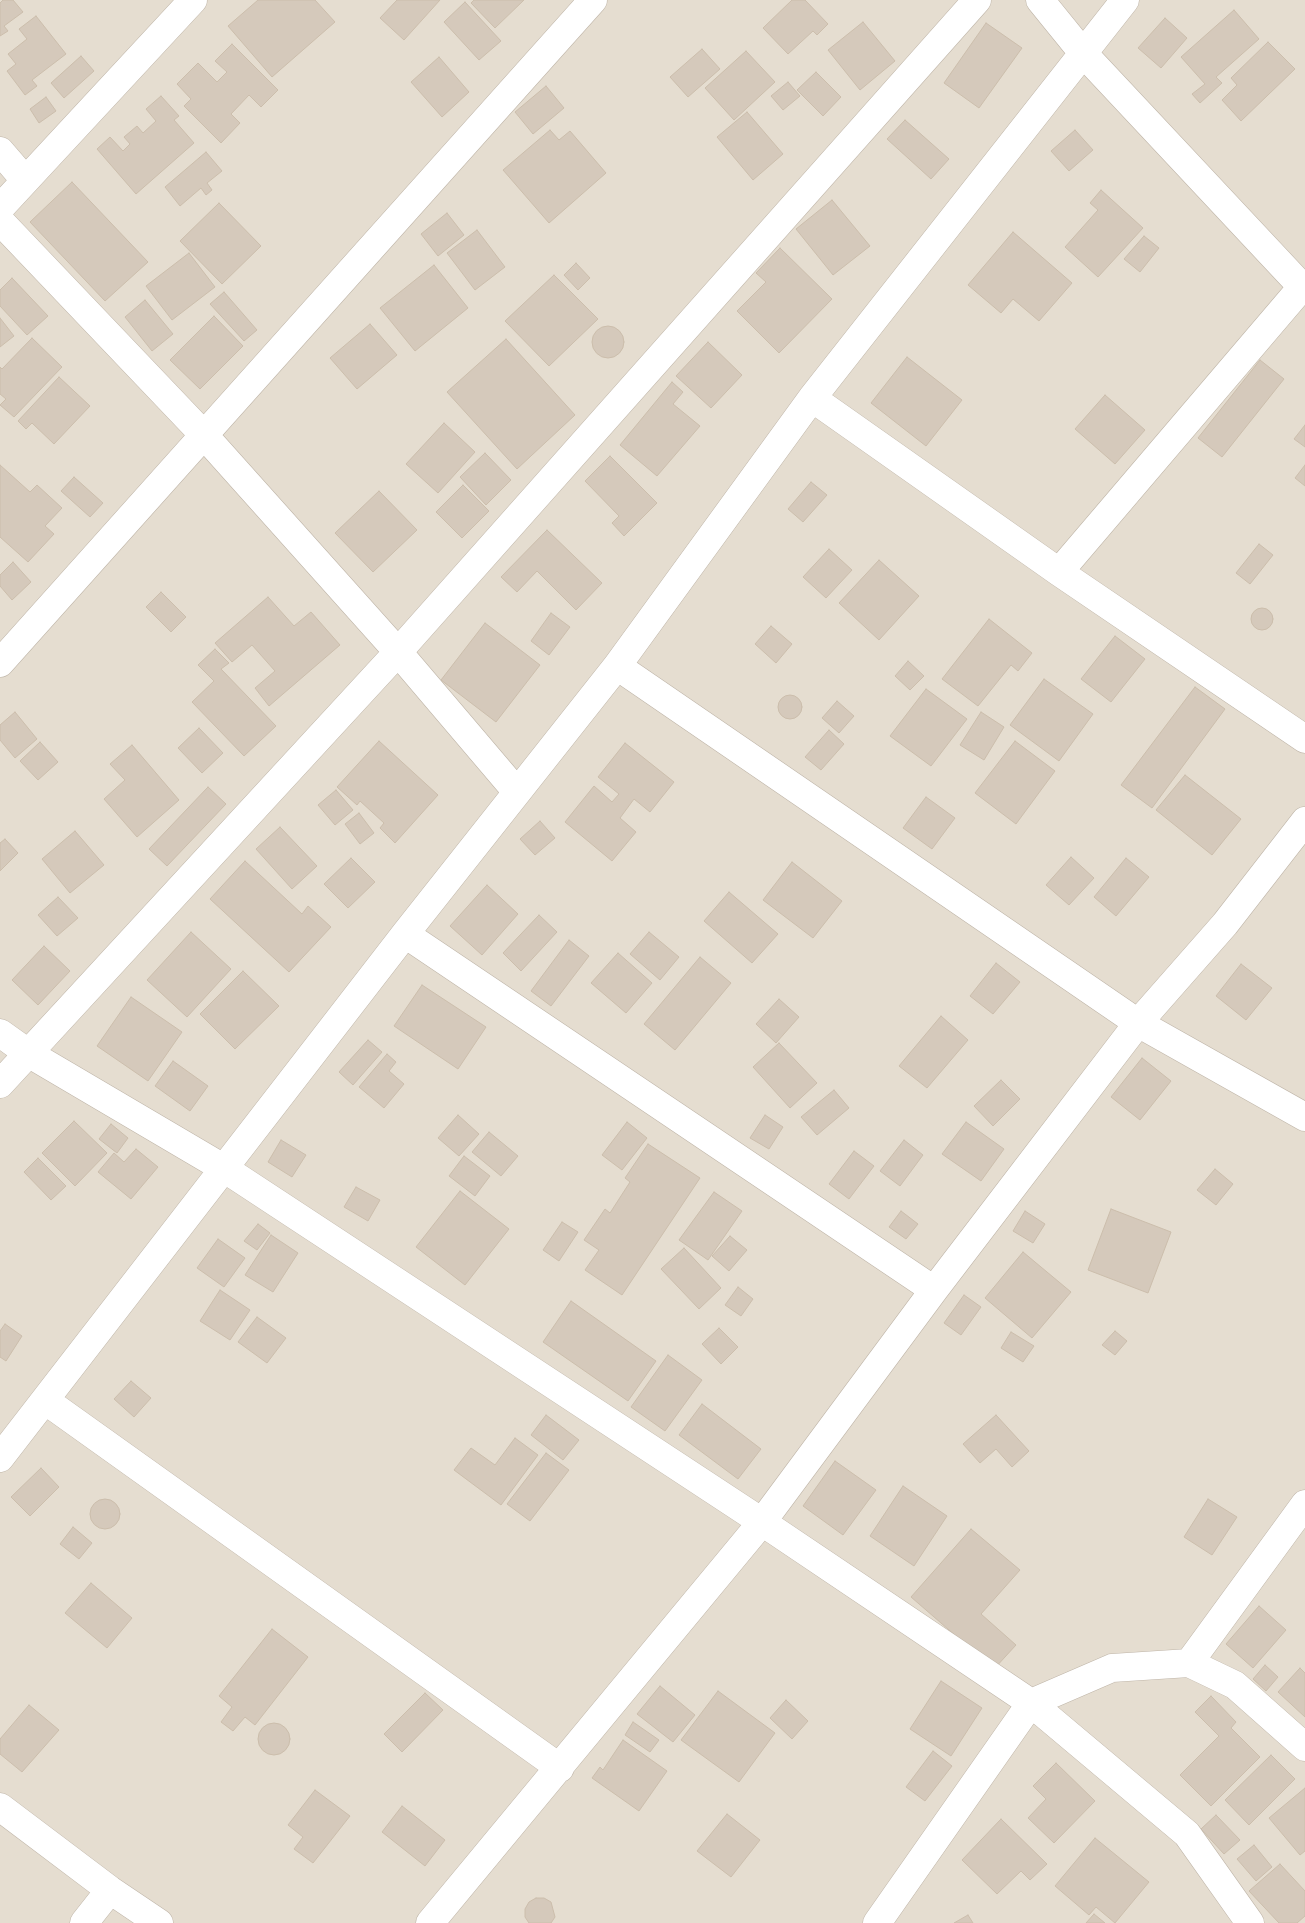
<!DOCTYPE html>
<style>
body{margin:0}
canvas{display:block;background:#f1ece2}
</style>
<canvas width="1305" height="1923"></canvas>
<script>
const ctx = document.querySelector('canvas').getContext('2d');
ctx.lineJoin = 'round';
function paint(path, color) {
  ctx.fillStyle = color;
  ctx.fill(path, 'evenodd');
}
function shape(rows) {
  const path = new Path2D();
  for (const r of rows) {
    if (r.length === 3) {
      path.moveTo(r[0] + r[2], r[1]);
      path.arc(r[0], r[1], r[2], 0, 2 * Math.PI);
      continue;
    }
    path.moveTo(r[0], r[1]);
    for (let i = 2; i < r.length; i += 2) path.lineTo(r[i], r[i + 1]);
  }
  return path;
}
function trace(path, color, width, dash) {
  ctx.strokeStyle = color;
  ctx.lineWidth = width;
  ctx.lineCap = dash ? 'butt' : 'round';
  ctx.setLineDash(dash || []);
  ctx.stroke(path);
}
paint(shape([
 [0,0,1305,0,1305,1923,0,1923]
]), '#e5ddd0');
const building = shape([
 [3,0,13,0,23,12,4,26,8,31,0,36,0,3,3,0],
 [258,0,315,0,335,22,272,77,228,26,258,0],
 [397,0,440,0,404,40,380,18,397,0],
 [474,0,524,0,495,28,471,3,474,0],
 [792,0,805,0,828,24,817,35,813,31,788,54,763,28,792,0],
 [465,2,501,41,479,60,444,22,465,2],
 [1234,10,1259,39,1216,77,1222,83,1200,103,1192,94,1205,84,1181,57,1234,10],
 [36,16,66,54,32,80,37,86,25,95,7,71,16,64,8,54,27,39,19,29,36,16],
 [1165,18,1187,38,1161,68,1138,48,1165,18],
 [863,22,895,61,860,90,828,50,863,22],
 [986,23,1022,48,979,108,944,83,986,23],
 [1268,42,1295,69,1241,121,1222,100,1237,85,1231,78,1268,42],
 [232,44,278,90,261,107,249,95,231,114,240,123,221,143,184,106,191,99,177,84,198,63,217,82,227,72,215,61,232,44],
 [702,49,720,69,688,97,670,77,702,49],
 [746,51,775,82,734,120,705,88,746,51],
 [81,56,94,71,64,98,51,83,81,56],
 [439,57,469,92,442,117,411,82,439,57],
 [816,72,841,97,823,116,797,90,816,72],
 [788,82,800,96,783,110,771,96,788,82],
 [546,86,564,108,533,134,515,112,546,86],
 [161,96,179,116,174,120,194,143,136,194,97,149,110,137,123,151,130,144,124,137,137,126,143,133,156,121,146,109,161,96],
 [46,97,56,111,39,123,30,109,46,97],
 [747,112,783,154,753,180,717,137,747,112],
 [905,120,949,159,931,179,887,139,905,120],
 [550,130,559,140,570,131,606,173,549,223,503,170,550,130],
 [1075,130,1093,150,1069,171,1051,151,1075,130],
 [206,152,222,171,207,183,212,190,206,195,201,188,180,206,165,187,206,152],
 [72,182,148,262,105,301,30,222,72,182],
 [1101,190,1143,228,1098,277,1065,247,1098,210,1090,203,1101,190],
 [832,200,870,246,833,275,796,229,832,200],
 [219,203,261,246,222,284,180,241,219,203],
 [447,213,464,235,438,256,421,234,447,213],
 [477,230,505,267,475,290,447,253,477,230],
 [1013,232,1072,283,1039,321,1013,299,1001,313,968,285,1013,232],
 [1144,236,1159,248,1140,272,1124,259,1144,236],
 [780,248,832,299,779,353,737,311,766,282,756,273,780,248],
 [189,253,215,287,172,320,146,286,189,253],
 [576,263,590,278,578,290,564,275,576,263],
 [434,265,468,308,415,351,380,308,434,265],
 [554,275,598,319,549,366,505,321,554,275],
 [12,278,48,316,27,335,0,306,0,290,12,278],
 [224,292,257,330,244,341,210,304,224,292],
 [145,300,173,334,152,351,125,317,145,300],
 [214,316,243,346,200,389,170,360,214,316],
 [0,318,14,336,0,347,0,318],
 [370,324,397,355,357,389,330,358,370,324],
 [608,342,16],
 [32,338,62,367,14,417,0,405,6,399,0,394,0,367,2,369,32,338],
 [506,339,575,415,517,469,447,392,506,339],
 [708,342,742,375,711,408,676,376,708,342],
 [907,357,962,400,926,446,871,403,907,357],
 [1260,360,1284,379,1222,457,1198,438,1260,360],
 [59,377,90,406,54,444,32,423,26,429,18,421,59,377],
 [672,382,683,392,673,404,700,426,657,476,620,445,672,382],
 [1105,395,1145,430,1115,464,1075,429,1105,395],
 [444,423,475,452,438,493,406,464,444,423],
 [1305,425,1305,447,1294,439,1305,425],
 [485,453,511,480,486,505,460,477,485,453],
 [610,456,657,503,624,536,612,523,619,516,585,481,610,456],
 [0,465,30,492,37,485,62,508,45,526,54,534,28,562,0,537,0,465],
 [1305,465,1305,486,1295,478,1305,465],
 [74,477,103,503,90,517,61,491,74,477],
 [811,482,827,495,803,522,788,509,811,482],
 [463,485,489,511,462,538,436,512,463,485],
 [379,491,417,530,373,572,335,533,379,491],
 [547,530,602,583,576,610,537,571,517,592,501,577,547,530],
 [1259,544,1273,555,1250,584,1236,573,1259,544],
 [829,549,852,570,826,598,803,577,829,549],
 [879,560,919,596,879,640,839,603,879,560],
 [13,562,31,582,12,600,0,586,0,575,13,562],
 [161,592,186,617,171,632,146,607,161,592],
 [268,597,294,626,311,612,340,645,269,706,255,688,275,671,252,645,232,662,215,643,268,597],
 [1262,619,11],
 [551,613,570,627,549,655,531,641,551,613],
 [989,619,1032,653,1018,671,1011,665,978,706,942,679,989,619],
 [485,623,540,665,496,722,441,680,485,623],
 [771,626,792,644,776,663,755,644,771,626],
 [1115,636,1145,659,1111,702,1081,679,1115,636],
 [215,649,229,663,221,669,276,726,244,756,192,702,214,681,198,665,215,649],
 [908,661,924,676,910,690,895,676,908,661],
 [1044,679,1093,714,1059,761,1010,725,1044,679],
 [1195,687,1225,709,1152,808,1121,785,1195,687],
 [926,689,967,719,931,766,890,736,926,689],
 [790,707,12],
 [837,701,854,716,839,733,822,718,837,701],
 [15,712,37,739,15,758,0,740,0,725,15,712],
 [981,712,1004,727,984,760,960,745,981,712],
 [199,728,223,753,202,773,178,748,199,728],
 [829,730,844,744,821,770,805,757,829,730],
 [379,741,438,795,395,843,380,828,384,823,360,801,357,805,337,787,379,741],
 [1015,741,1055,771,1016,824,975,793,1015,741],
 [40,742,58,762,38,780,20,761,40,742],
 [625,743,674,782,650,812,634,799,620,818,636,832,612,861,565,822,594,786,612,802,619,794,598,777,625,743],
 [132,745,179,800,137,837,104,799,125,780,110,764,132,745],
 [1185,775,1241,819,1212,855,1156,810,1185,775],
 [208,787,226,804,167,866,149,849,208,787],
 [336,790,353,810,335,825,318,805,336,790],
 [926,797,955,818,932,849,903,828,926,797],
 [359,813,374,833,360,844,345,824,359,813],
 [540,821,555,838,535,855,520,839,540,821],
 [280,827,317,866,292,889,256,849,280,827],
 [75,831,104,865,70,893,42,859,75,831],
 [5,839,18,853,0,871,0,843,5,839],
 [1071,857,1094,878,1069,905,1046,885,1071,857],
 [351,858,375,882,348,908,324,884,351,858],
 [1126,858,1149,877,1116,916,1094,897,1126,858],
 [245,861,302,914,308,906,331,927,289,972,210,899,245,861],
 [792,862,842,901,813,938,763,900,792,862],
 [487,885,518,914,482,955,450,926,487,885],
 [729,892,778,934,752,963,704,921,729,892],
 [58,897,78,918,57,936,38,915,58,897],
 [539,915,557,932,521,971,503,953,539,915],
 [191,932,231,969,187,1017,147,980,191,932],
 [649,932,679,957,660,980,630,954,649,932],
 [569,940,589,956,551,1006,531,991,569,940],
 [44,946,70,971,38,1005,12,980,44,946],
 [618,953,652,983,626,1013,591,983,618,953],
 [700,957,731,983,675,1050,644,1024,700,957],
 [996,963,1020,982,993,1014,970,996,996,963],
 [1241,964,1272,988,1246,1020,1216,996,1241,964],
 [243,971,279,1006,235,1049,200,1014,243,971],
 [422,985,486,1027,458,1069,394,1026,422,985],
 [131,997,182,1032,148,1081,97,1046,131,997],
 [779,999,799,1017,776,1043,756,1024,779,999],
 [941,1016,968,1040,927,1088,899,1066,941,1016],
 [368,1040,382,1052,353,1085,339,1072,368,1040],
 [779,1043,817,1083,790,1108,753,1067,779,1043],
 [387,1054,396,1062,389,1071,404,1084,384,1108,359,1087,387,1054],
 [1142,1058,1171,1081,1140,1120,1111,1097,1142,1058],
 [173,1061,208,1086,190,1111,155,1086,173,1061],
 [1001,1080,1020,1099,993,1126,974,1106,1001,1080],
 [834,1090,849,1108,817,1135,801,1117,834,1090],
 [458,1115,479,1134,459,1156,438,1138,458,1115],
 [765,1115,783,1127,769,1149,750,1138,765,1115],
 [74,1121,107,1153,75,1186,42,1153,74,1121],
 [627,1122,647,1138,622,1170,602,1155,627,1122],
 [966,1122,1004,1149,981,1181,942,1154,966,1122],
 [111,1124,128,1138,117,1153,99,1139,111,1124],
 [489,1132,518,1156,501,1176,472,1152,489,1132],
 [281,1140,306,1155,292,1177,268,1162,281,1140],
 [904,1140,923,1155,900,1186,880,1171,904,1140],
 [648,1144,700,1178,622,1295,585,1270,599,1250,584,1240,605,1209,610,1213,630,1182,625,1178,648,1144],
 [136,1149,158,1167,131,1199,98,1172,114,1153,124,1162,136,1149],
 [854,1151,874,1166,849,1199,829,1184,854,1151],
 [464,1156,490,1176,475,1196,449,1176,464,1156],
 [38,1158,66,1186,51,1200,24,1172,38,1158],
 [1215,1169,1233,1184,1216,1205,1197,1190,1215,1169],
 [356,1187,380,1200,368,1221,344,1207,356,1187],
 [460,1191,509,1229,465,1285,416,1247,460,1191],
 [714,1192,742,1211,708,1260,679,1240,714,1192],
 [1111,1209,1171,1232,1148,1293,1088,1270,1111,1209],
 [901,1211,918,1224,906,1239,889,1227,901,1211],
 [1025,1211,1045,1224,1033,1243,1013,1231,1025,1211],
 [562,1222,578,1232,559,1261,543,1250,562,1222],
 [258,1224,270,1233,257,1250,244,1241,258,1224],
 [271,1235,298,1253,273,1292,245,1275,271,1235],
 [730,1236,747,1250,729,1271,712,1256,730,1236],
 [218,1239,245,1258,224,1287,197,1268,218,1239],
 [684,1248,721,1288,699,1309,661,1269,684,1248],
 [1023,1252,1071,1292,1032,1338,985,1298,1023,1252],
 [738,1287,753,1299,741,1316,725,1305,738,1287],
 [220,1290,250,1310,230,1340,200,1321,220,1290],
 [964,1295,981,1307,961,1335,944,1323,964,1295],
 [571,1301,656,1361,628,1401,543,1342,571,1301],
 [257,1317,286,1338,267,1363,238,1342,257,1317],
 [5,1324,22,1336,6,1361,0,1357,0,1331,5,1324],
 [719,1328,738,1347,721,1364,702,1344,719,1328],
 [1115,1331,1127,1341,1115,1355,1102,1345,1115,1331],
 [1011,1332,1034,1346,1023,1362,1001,1348,1011,1332],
 [668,1355,702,1380,665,1431,631,1407,668,1355],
 [131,1381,151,1398,134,1417,114,1399,131,1381],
 [702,1404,761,1449,738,1479,679,1435,702,1404],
 [546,1415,579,1440,563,1460,531,1435,546,1415],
 [996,1415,1029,1451,1012,1467,996,1449,980,1463,963,1444,996,1415],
 [515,1438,538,1455,501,1505,454,1470,471,1448,495,1465,515,1438],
 [546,1453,569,1470,530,1521,507,1504,546,1453],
 [835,1461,876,1490,843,1535,803,1506,835,1461],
 [41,1468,59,1487,30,1516,11,1497,41,1468],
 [903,1486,947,1516,914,1566,870,1536,903,1486],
 [1208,1499,1237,1517,1212,1555,1184,1537,1208,1499],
 [105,1514,15],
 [73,1527,92,1543,79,1559,60,1544,73,1527],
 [971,1529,1020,1570,981,1614,1016,1645,994,1669,911,1597,971,1529],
 [91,1583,132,1618,107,1648,65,1613,91,1583],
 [1259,1606,1286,1630,1253,1668,1226,1644,1259,1606],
 [272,1629,308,1657,255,1725,245,1717,233,1731,221,1722,232,1707,219,1696,272,1629],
 [1265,1665,1278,1677,1266,1691,1253,1679,1265,1665],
 [1300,1668,1305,1673,1305,1717,1278,1692,1300,1668],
 [941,1681,982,1708,951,1756,910,1729,941,1681],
 [660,1686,695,1715,673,1742,637,1714,660,1686],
 [718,1691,775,1733,739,1782,681,1740,718,1691],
 [425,1693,443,1710,402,1752,384,1734,425,1693],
 [1211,1696,1236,1722,1231,1728,1260,1757,1211,1806,1180,1775,1219,1736,1195,1712,1211,1696],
 [786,1700,808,1721,792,1739,770,1718,786,1700],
 [29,1705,59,1730,22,1772,0,1754,0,1739,29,1705],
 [633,1722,659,1740,650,1752,625,1735,633,1722],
 [274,1739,16],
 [623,1740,667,1771,639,1811,592,1778,600,1767,603,1770,623,1740],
 [933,1751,952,1766,925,1801,906,1787,933,1751],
 [1271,1755,1295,1779,1249,1825,1225,1800,1271,1755],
 [1056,1763,1095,1801,1054,1843,1028,1818,1046,1799,1033,1786,1056,1763],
 [1305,1788,1305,1851,1300,1855,1269,1818,1305,1788],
 [315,1790,350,1816,313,1863,294,1849,303,1837,288,1825,315,1790],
 [402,1806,445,1840,425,1866,382,1832,402,1806],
 [727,1814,760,1840,731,1877,697,1851,727,1814],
 [1216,1815,1240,1840,1224,1854,1201,1829,1216,1815],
 [1001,1819,1047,1864,1030,1880,1021,1871,997,1894,962,1860,1001,1819],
 [1095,1838,1149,1882,1115,1923,1096,1907,1089,1915,1055,1886,1095,1838],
 [1254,1845,1272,1867,1256,1881,1237,1859,1254,1845],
 [1280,1864,1305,1891,1305,1916,1297,1923,1279,1923,1249,1891,1280,1864],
 [536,1898,544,1898,551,1902,555,1917,551,1923,529,1923,525,1917,525,1909,529,1902,536,1898],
 [1094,1914,1105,1923,1086,1923,1094,1914],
 [968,1915,973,1923,954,1923,968,1915]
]);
paint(building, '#d5c9bb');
trace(building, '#ccbeac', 1);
const minor = shape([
 [1040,0,1083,53,1305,290],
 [0,151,25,180],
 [0,208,193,0],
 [0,221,203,434,398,652,517,792],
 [812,398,1059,572,1305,739],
 [1059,572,1302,287],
 [0,663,593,0],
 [617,666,1138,1023,1305,1117],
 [405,934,934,1290],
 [0,1033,28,1053,225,1169,762,1522,1031,1703,1187,1834,1250,1923],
 [0,1084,398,652,977,0],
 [46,1401,560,1768],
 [0,1458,405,934,617,666,812,398,1125,0],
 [1189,1663,1305,1504],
 [0,1807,110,1890,159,1923],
 [84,1923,110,1890],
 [430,1923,762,1522,934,1290,1138,1023,1225,924,1305,821],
 [877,1923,1031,1703,1112,1668,1189,1663,1235,1685,1305,1747]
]);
trace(minor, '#bfb5a8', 29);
trace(minor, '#fff', 28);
</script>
